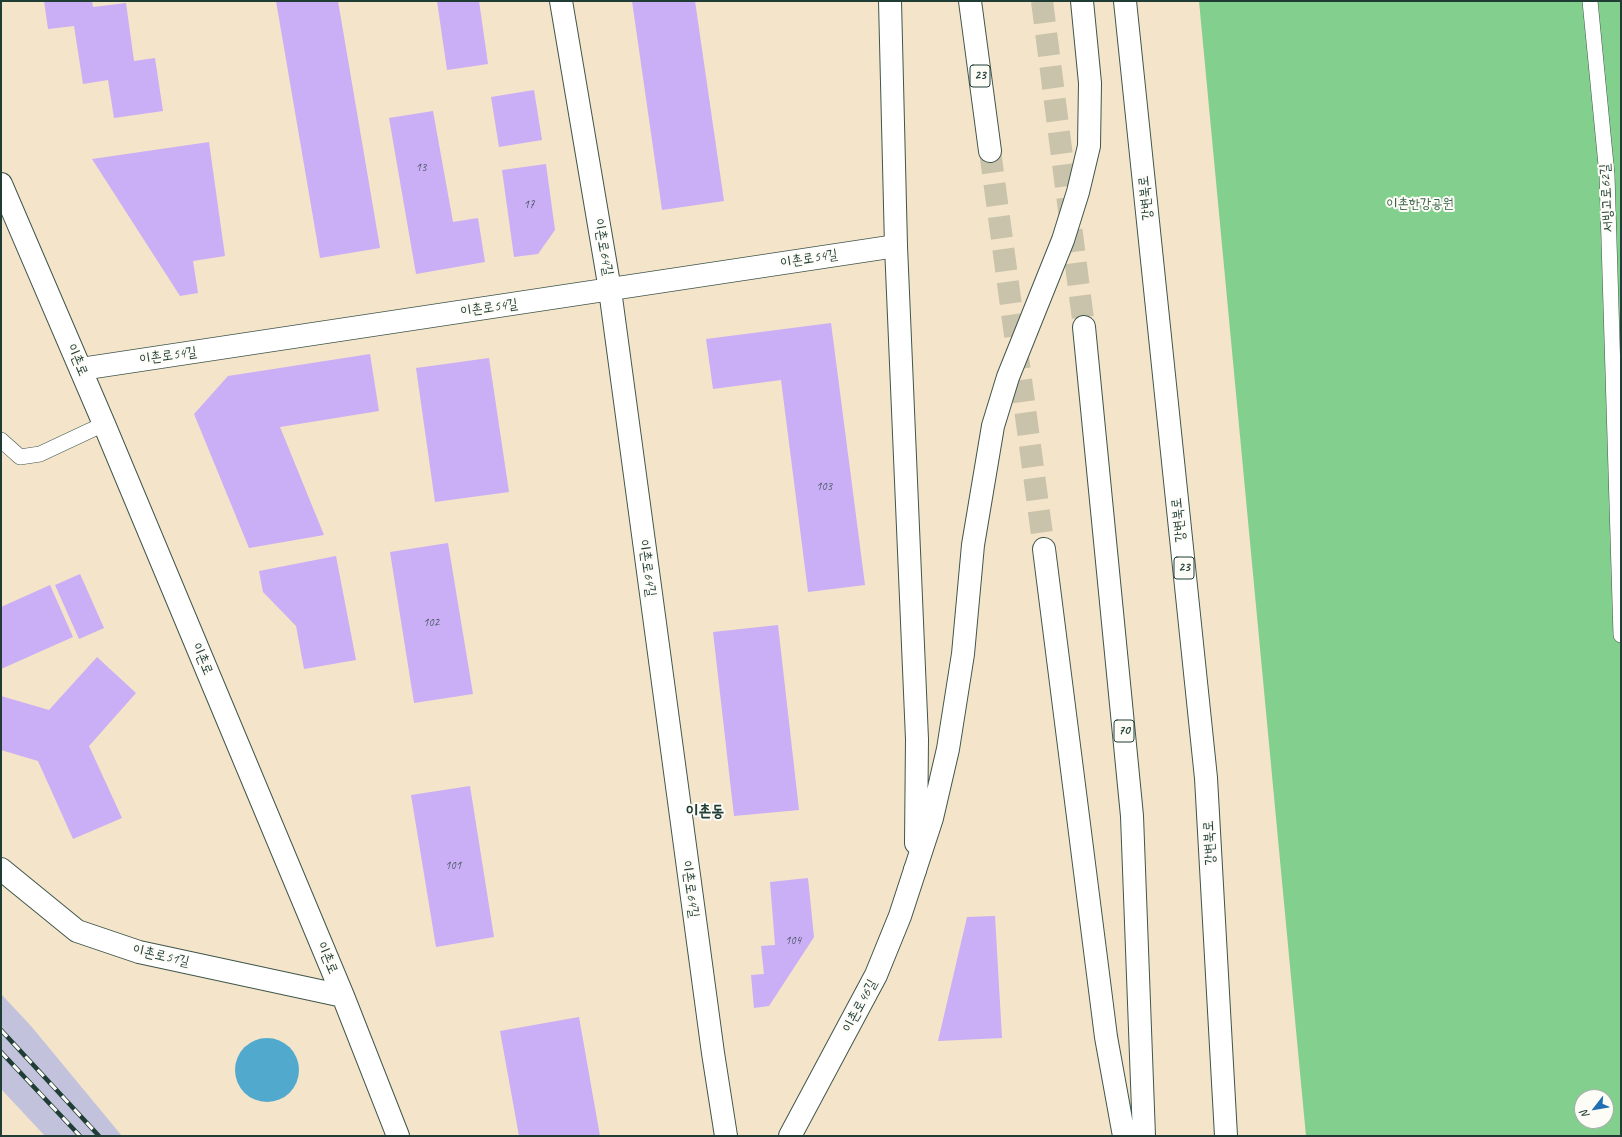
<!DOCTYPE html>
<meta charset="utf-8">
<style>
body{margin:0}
#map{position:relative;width:1622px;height:1137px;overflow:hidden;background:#f4e4ca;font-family:Caveat,sans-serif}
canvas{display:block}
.frame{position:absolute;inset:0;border:2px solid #1f3d34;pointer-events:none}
.north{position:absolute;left:1574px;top:1089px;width:40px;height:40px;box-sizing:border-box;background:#fdfcf7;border:1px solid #a4b0a9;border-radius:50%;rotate:239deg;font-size:11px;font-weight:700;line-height:16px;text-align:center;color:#1f3d34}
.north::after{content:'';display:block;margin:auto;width:14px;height:18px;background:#1f6fb2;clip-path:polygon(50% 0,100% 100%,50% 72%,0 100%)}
</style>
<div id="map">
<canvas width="1622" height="1137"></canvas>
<div class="frame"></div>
<div class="north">N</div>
</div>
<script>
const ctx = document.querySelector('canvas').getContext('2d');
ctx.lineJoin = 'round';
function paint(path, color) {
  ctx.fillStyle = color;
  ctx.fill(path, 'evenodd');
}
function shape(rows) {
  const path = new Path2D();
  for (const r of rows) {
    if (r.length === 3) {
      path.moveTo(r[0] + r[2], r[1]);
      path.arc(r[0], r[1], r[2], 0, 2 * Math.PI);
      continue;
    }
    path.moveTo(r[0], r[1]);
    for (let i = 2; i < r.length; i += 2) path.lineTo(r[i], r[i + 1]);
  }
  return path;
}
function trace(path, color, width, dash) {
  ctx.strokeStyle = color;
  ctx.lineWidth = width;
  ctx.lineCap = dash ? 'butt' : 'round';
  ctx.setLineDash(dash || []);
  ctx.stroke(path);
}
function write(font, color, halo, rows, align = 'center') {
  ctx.font = font + ' Caveat,"Poor Story",sans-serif';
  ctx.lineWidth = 4;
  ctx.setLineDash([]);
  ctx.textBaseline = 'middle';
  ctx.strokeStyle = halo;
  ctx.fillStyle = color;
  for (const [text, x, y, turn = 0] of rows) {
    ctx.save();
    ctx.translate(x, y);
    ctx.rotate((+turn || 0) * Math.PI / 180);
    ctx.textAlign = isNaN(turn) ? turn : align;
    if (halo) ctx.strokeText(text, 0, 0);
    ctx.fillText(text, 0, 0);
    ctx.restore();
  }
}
paint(shape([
 [1,994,31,1026,122,1136,45,1136,1,1089]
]), '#c2c2dc');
paint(shape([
 [1199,1,1621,1,1621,1136,1306,1136],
 [1582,1097,1606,1097,1606,1121,1582,1121]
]), '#83cf8e');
paint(shape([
 [267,1070,32]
]), '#51a9ce');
paint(shape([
 [44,1,92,1,93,7,126,3,134,61,155,58,163,111,114,118,108,80,83,84,74,26,48,29],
 [276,1,338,1,380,248,320,258],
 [437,1,479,1,488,64,447,70],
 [632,1,695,1,724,201,662,210],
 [534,90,542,140,499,147,491,97],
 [433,111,453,222,478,218,485,262,416,274,389,118],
 [209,142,225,256,193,261,198,293,180,296,92,159],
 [546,164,555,230,538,254,514,257,502,170],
 [831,323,865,585,808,592,781,380,713,389,706,339],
 [370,354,379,411,280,427,324,535,249,548,194,414,228,376],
 [489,358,509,492,435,502,416,368],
 [448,543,473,694,414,703,390,552],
 [336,556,356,660,304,669,296,626,263,592,259,571],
 [80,574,104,628,79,639,55,585],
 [50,585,73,637,1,669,1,607],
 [778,625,799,810,734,816,713,632],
 [97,657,136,693,89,746,122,818,73,839,38,761,1,750,1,696,49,710],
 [470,786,494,937,436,947,411,795],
 [808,878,814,937,769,1006,754,1008,751,975,764,974,761,946,775,945,770,882],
 [995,916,1002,1038,938,1041,967,917],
 [579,1017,600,1136,519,1136,500,1031]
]), '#caaef6');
trace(shape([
 [1042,1,1084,327],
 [990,151,1044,549]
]), '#c9c3ac', 22, [22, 11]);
const service = shape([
 [1590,1,1607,175,1621,635],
 [1,440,20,457,40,454,104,424]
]);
const minor = shape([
 [561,1,610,290,713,1053,726,1136],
 [81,369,896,246]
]);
const tertiary = shape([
 [1,184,104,424,343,996,398,1136],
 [1,869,77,931,139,952,343,996]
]);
const secondary = shape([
 [790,1136,876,975,900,916,915,870]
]);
const trunk = shape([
 [890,1,896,246,917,739,916,843],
 [970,1,990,151],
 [1125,1,1206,778,1226,1136],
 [1084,327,1132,816,1144,1136],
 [1044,549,1106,1037,1124,1136],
 [915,870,932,818,948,749,963,654,973,545,993,426,1008,377,1063,240,1078,192,1089,146,1090,83,1082,1]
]);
trace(service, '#3f564a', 16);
trace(minor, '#3f564a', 24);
trace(tertiary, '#3f564a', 24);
trace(secondary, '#3f564a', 24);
trace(trunk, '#3f564a', 24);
trace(service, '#fff', 15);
trace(minor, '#fff', 22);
trace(tertiary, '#fff', 22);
trace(secondary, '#fff', 22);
trace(trunk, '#fff', 22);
const rail = shape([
 [1,1030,99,1136],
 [1,1052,80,1136]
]);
trace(rail, '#1f3d34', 4.5);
trace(rail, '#fdfcf7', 3, [9]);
write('12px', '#4a5964', null, [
 ["13",421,168],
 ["17",529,205],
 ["103",824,487],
 ["102",431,623],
 ["101",453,866],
 ["104",793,941]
]);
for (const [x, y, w] of [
 [980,76,20],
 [1184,568,20],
 [1124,731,20]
]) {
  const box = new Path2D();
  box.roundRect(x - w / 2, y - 11, w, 22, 3);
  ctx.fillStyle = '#fdfcf7';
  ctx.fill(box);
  trace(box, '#1f3d34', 1);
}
write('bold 13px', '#1f3d34', null, [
 ["23",980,76],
 ["23",1184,568],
 ["70",1124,731]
]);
write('14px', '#1f3d34', '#fdfcf7', [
 ["강변북로",1146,198,-96],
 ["서빙고로62길",1607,198,-93],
 ["이촌로64길",603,247,80],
 ["이촌로54길",809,259,-9],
 ["이촌로54길",489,308,-8],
 ["이촌로54길",168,356,-8],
 ["이촌로",77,360,67],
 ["강변북로",1179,520,-96],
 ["이촌로64길",647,568,82],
 ["이촌로",202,659,67],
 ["강변북로",1210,843,-93],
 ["이촌로64길",690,889,82],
 ["이촌로51길",161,956,13],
 ["이촌로",327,958,67],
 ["이촌로46길",860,1006,-62]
]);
write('14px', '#38624a', '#fdfcf7', [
 ["이촌한강공원",1420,204]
]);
write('bold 16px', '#1f3d34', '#fdfcf7', [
 ["이촌동",705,812]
]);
</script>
